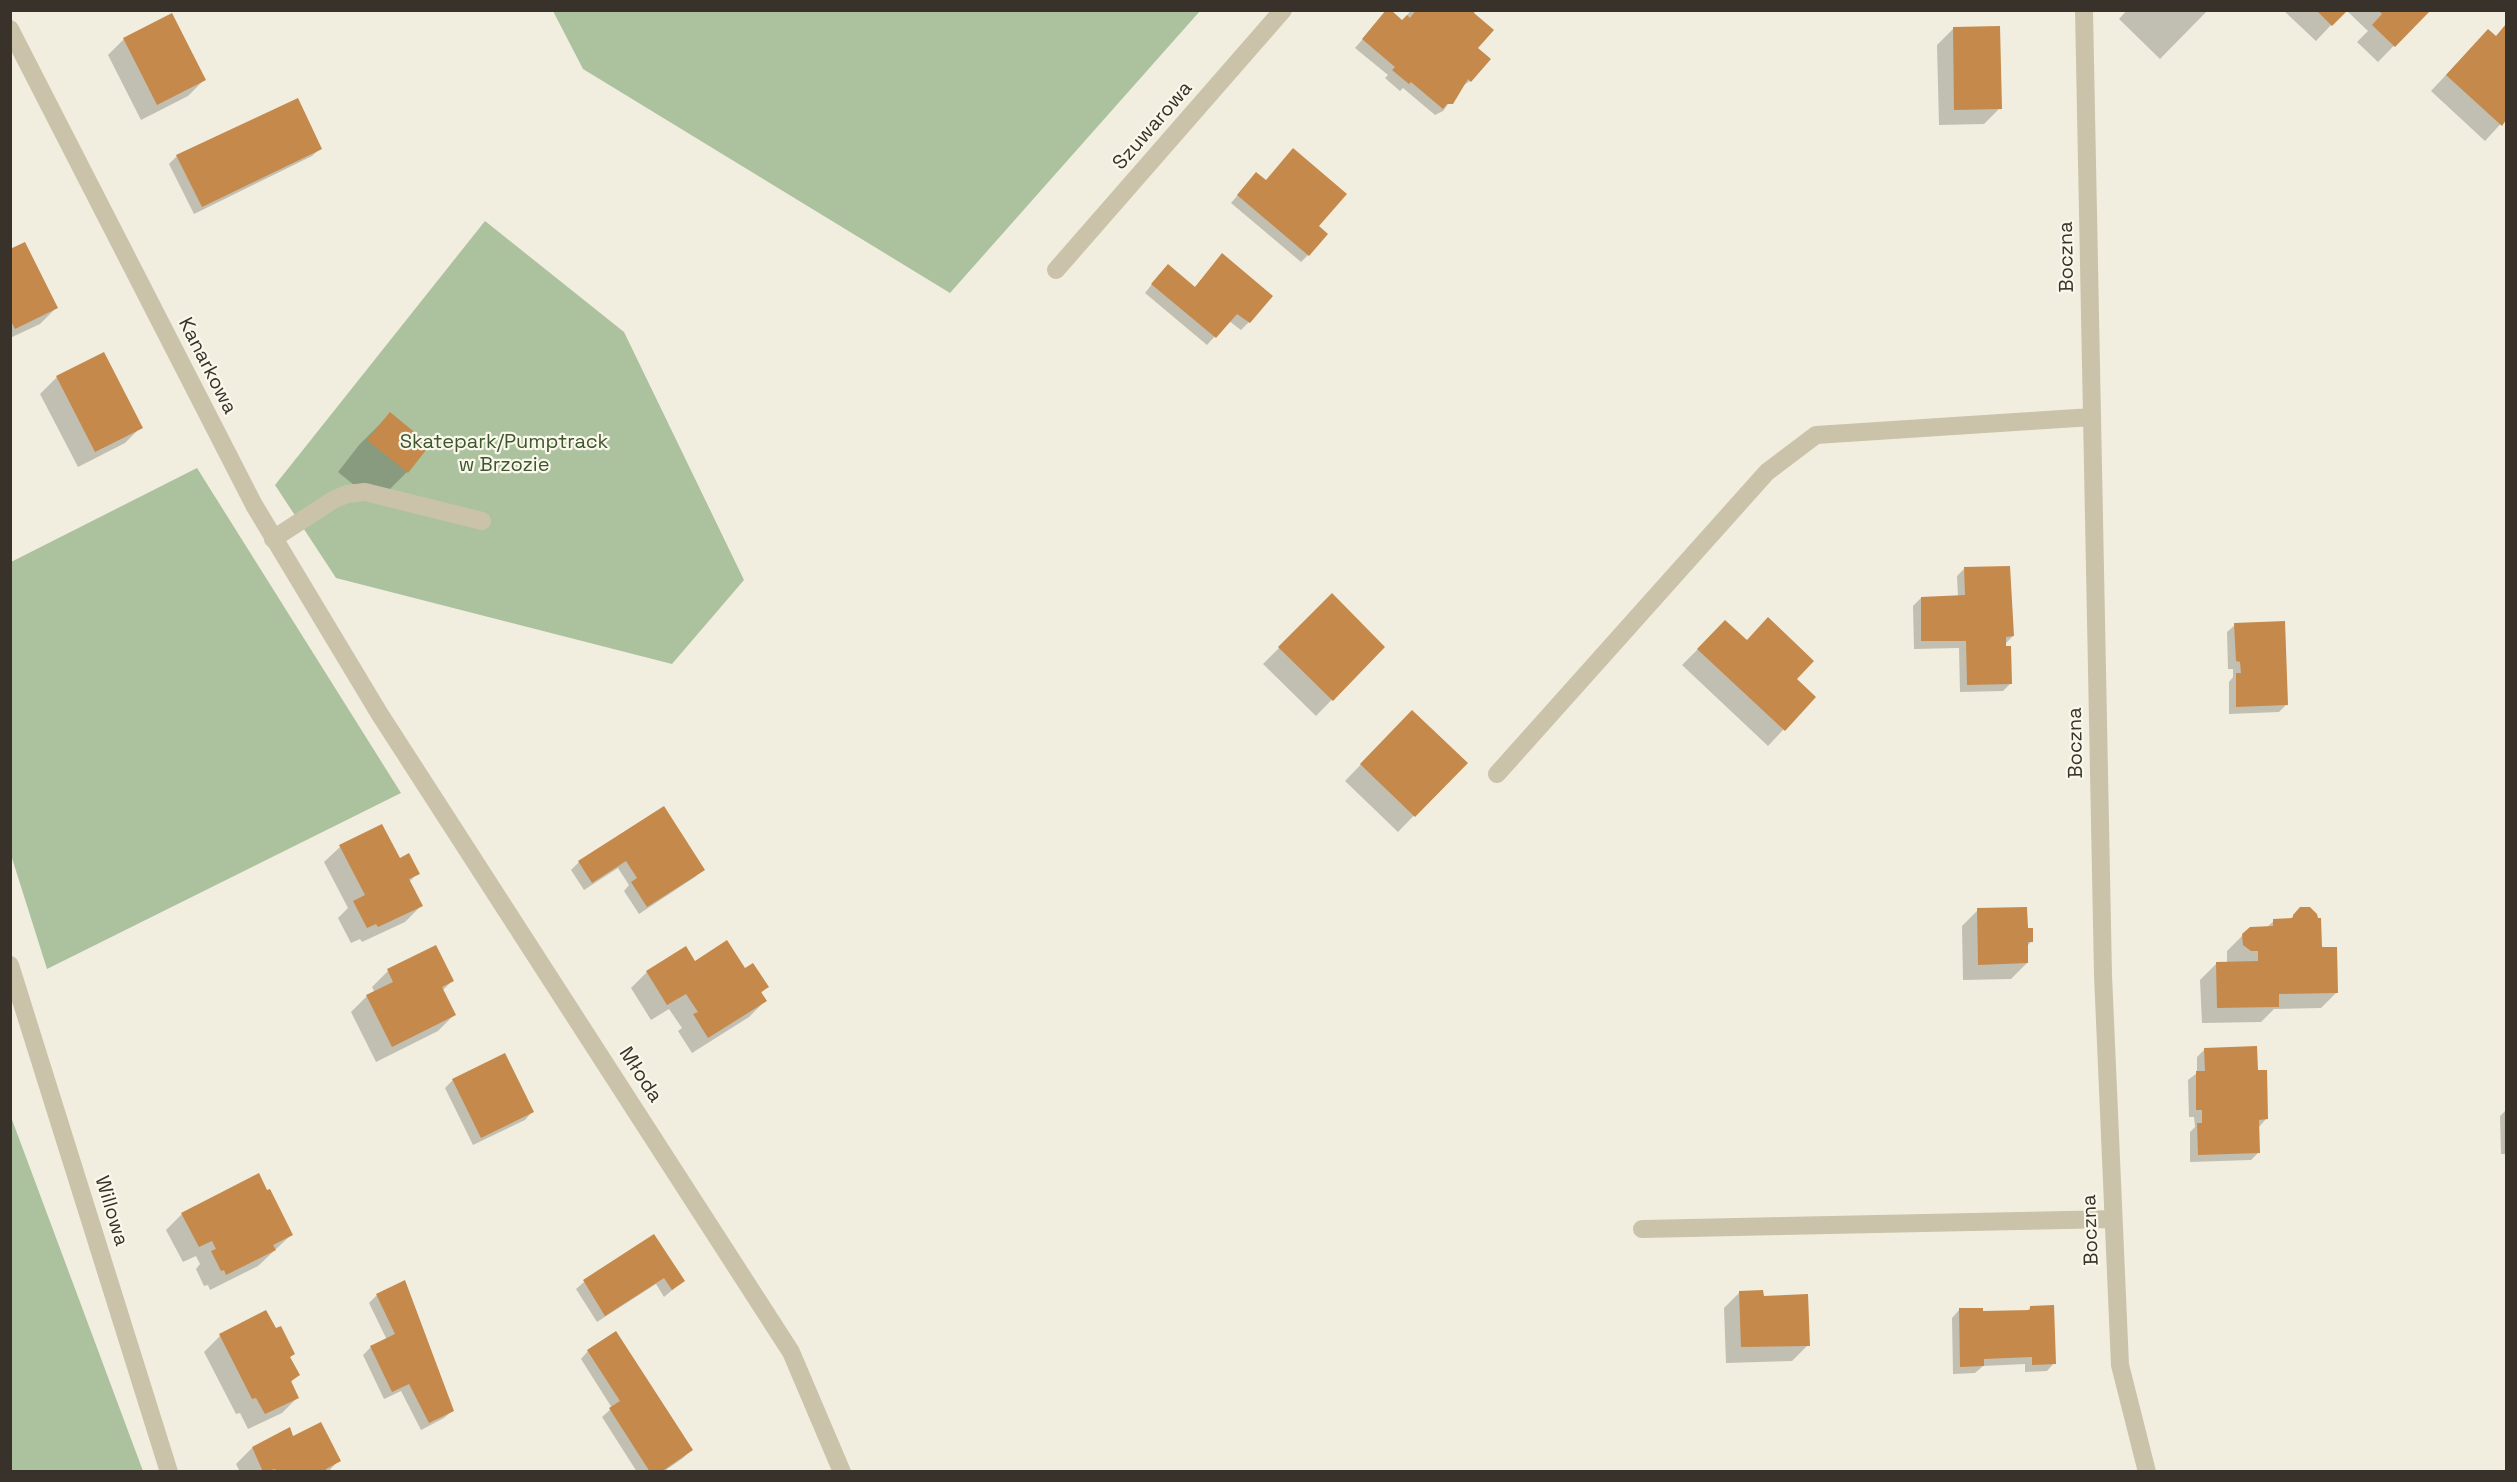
<!DOCTYPE html>
<meta charset="utf-8">
<style>
body{margin:0}
#map{position:relative;width:2517px;height:1482px;overflow:hidden;background:#f2eedf;font-family:"Space Grotesk",sans-serif}
canvas{display:block}
.frame{position:absolute;inset:0;border:12px solid #38322a;pointer-events:none}
</style>
<div id="map">
<canvas width="2517" height="1482"></canvas>
<div class="frame"></div>
</div>
<script>
const ctx = document.querySelector('canvas').getContext('2d');
ctx.lineJoin = 'round';
function paint(path, color) {
  ctx.fillStyle = color;
  ctx.fill(path, 'evenodd');
}
function shape(rows) {
  const path = new Path2D();
  for (const r of rows) {
    path.moveTo(r[0], r[1]);
    for (let i = 2; i < r.length; i += 2) path.lineTo(r[i], r[i + 1]);
  }
  return path;
}
function trace(path, color, width, dash) {
  ctx.strokeStyle = color;
  ctx.lineWidth = width;
  ctx.lineCap = dash ? 'butt' : 'round';
  ctx.setLineDash(dash || []);
  ctx.stroke(path);
}
function write(font, color, halo, rows, align = 'center') {
  ctx.font = font + ' "Space Grotesk",sans-serif';
  ctx.lineWidth = 4.5;
  ctx.setLineDash([]);
  ctx.textBaseline = 'middle';
  ctx.strokeStyle = halo;
  ctx.fillStyle = color;
  for (const [text, x, y, turn = 0] of rows) {
    ctx.save();
    ctx.translate(x, y);
    ctx.rotate((+turn || 0) * Math.PI / 180);
    ctx.textAlign = isNaN(turn) ? turn : align;
    if (halo) ctx.strokeText(text, 0, 0);
    ctx.fillText(text, 0, 0);
    ctx.restore();
  }
}
paint(shape([
 [553,11,1200,11,950,293,583,69],
 [485,221,624,332,744,580,672,664,336,578,275,485],
 [197,468,401,793,47,969,11,855,11,562],
 [10,1117,11,1117,143,1471,11,1471]
]), '#acc29e');
paint(shape([
 [1411,10,1474,10,1476,49,1470,81,1461,87,1443,111,1435,115,1403,88,1400,91,1385,78,1388,75,1355,48,1381,18,1402,22],
 [2127,10,2208,10,2160,59,2119,19],
 [2283,10,2345,10,2316,41],
 [2346,10,2429,10,2378,62,2357,42,2368,31],
 [2506,25,2506,118,2485,141,2431,91,2472,47,2495,38],
 [1953,29,2000,108,1984,124,1939,125,1937,45],
 [124,39,204,80,188,96,141,120,108,55],
 [320,149,312,156,194,214,169,164,177,156],
 [1249,182,1317,227,1308,255,1301,262,1231,203],
 [10,251,56,308,40,324,10,338],
 [1222,255,1249,322,1241,330,1229,321,1207,345,1145,293,1160,274,1194,288],
 [103,354,141,427,125,443,78,467,40,394,56,378],
 [390,414,428,446,407,472,376,503,338,472,359,445],
 [1965,568,2013,636,2005,644,2011,683,2003,691,1960,692,1959,648,1914,649,1913,606,1921,598,1958,597,1957,576],
 [1332,595,1383,647,1316,716,1263,664],
 [2235,625,2287,704,2279,712,2229,714,2229,682,2233,677,2233,669,2228,669,2227,632],
 [1709,638,1814,697,1768,746,1682,665],
 [1396,728,1465,763,1398,832,1345,781],
 [664,808,703,869,695,877,639,914,624,891,629,885,618,868,584,890,571,870,579,862],
 [381,826,399,860,418,873,409,882,421,906,405,922,362,942,360,939,351,943,338,918,348,908,324,862,340,847],
 [2300,909,2316,919,2320,949,2337,992,2321,1008,2274,1009,2261,1022,2202,1023,2200,980,2216,964,2227,963,2227,951,2243,935,2266,928,2274,921,2289,920],
 [1978,910,2032,941,2026,947,2027,963,2011,979,1963,980,1962,926],
 [745,970,767,987,760,994,765,1001,749,1017,692,1053,678,1031,682,1028,669,1009,651,1020,631,988,647,972],
 [388,971,452,981,442,991,454,1015,438,1031,376,1062,351,1012,367,996,375,993,372,987],
 [2205,1049,2266,1119,2259,1127,2258,1153,2251,1160,2190,1162,2190,1132,2195,1127,2194,1117,2189,1117,2188,1080,2197,1073,2197,1057],
 [453,1080,532,1112,525,1120,473,1145,445,1088],
 [2506,1110,2506,1154,2501,1154,2500,1116],
 [182,1214,291,1235,258,1266,210,1290,208,1285,204,1286,196,1269,200,1264,196,1256,183,1262,166,1230],
 [654,1236,683,1281,664,1297,656,1284,597,1322,576,1289,584,1282],
 [404,1282,452,1411,444,1418,421,1430,401,1391,384,1399,363,1355,371,1347,387,1340,369,1303,376,1296],
 [1740,1292,1763,1297,1808,1345,1792,1361,1726,1363,1724,1308],
 [2031,1307,2054,1363,2047,1371,2025,1372,2025,1364,1983,1366,1975,1373,1953,1374,1952,1318,1959,1310,1981,1312,2027,1311],
 [220,1336,293,1354,289,1358,298,1375,290,1383,298,1397,282,1413,248,1429,240,1413,236,1414,204,1352],
 [588,1351,691,1450,683,1458,663,1472,637,1472,602,1417,612,1408,581,1359],
 [252,1448,339,1460,328,1472,240,1472,236,1464]
]), '#0003');
paint(shape([
 [1386,10,1391,10,1402,20,1407,15,1410,18,1416,10,1475,10,1474,13,1494,30,1478,48,1491,59,1471,82,1468,79,1453,104,1447,104,1443,109,1411,82,1409,84,1392,70,1395,67,1362,39],
 [2316,10,2348,10,2332,26],
 [2378,10,2431,10,2395,47,2372,25,2382,14],
 [172,13,206,80,157,105,123,38],
 [2506,24,2506,120,2502,126,2446,75,2488,29,2496,36],
 [2000,26,2002,109,1954,110,1953,27],
 [298,98,322,149,202,207,176,155],
 [1293,148,1347,194,1319,226,1328,234,1309,256,1237,195,1256,172,1266,180],
 [25,242,58,308,15,329,10,319,10,249],
 [1222,253,1273,296,1250,323,1237,314,1216,338,1151,284,1168,264,1195,287],
 [104,352,143,428,95,452,56,376],
 [390,412,430,445,408,473,367,440],
 [2010,566,2014,636,2006,637,2006,646,2011,646,2012,684,1967,685,1966,641,1921,641,1921,597,1965,595,1964,567],
 [1332,593,1385,647,1333,701,1278,647],
 [1768,617,1814,661,1797,679,1816,697,1785,731,1697,649,1725,620,1747,640],
 [2285,621,2288,705,2236,707,2236,673,2241,673,2240,662,2236,661,2234,623],
 [1412,710,1468,763,1415,817,1360,764],
 [664,806,705,870,647,907,631,882,637,878,626,861,592,883,578,861],
 [382,824,400,858,409,853,420,874,409,879,423,906,378,927,376,924,367,928,353,901,365,895,339,845],
 [2027,907,2028,928,2033,928,2033,942,2028,942,2028,963,1978,965,1977,908],
 [2300,907,2310,907,2317,914,2318,918,2321,918,2322,947,2337,947,2338,993,2279,994,2279,1007,2217,1008,2216,962,2258,961,2258,951,2251,951,2243,945,2242,934,2250,927,2273,926,2273,919,2293,918,2293,915],
 [727,940,745,968,753,963,769,987,761,992,767,1001,708,1038,693,1014,698,1012,686,994,667,1005,646,971,686,946,695,961],
 [436,945,454,981,442,987,456,1015,392,1047,366,995,393,982,387,969],
 [2257,1046,2258,1070,2267,1070,2268,1119,2259,1120,2260,1153,2198,1155,2197,1123,2202,1123,2202,1110,2196,1110,2196,1071,2205,1071,2204,1048],
 [505,1053,534,1112,481,1138,452,1079],
 [259,1173,267,1190,270,1189,293,1235,273,1245,276,1250,226,1275,224,1270,221,1271,211,1251,216,1249,212,1241,199,1247,181,1213],
 [654,1234,685,1281,672,1290,664,1278,605,1316,583,1280],
 [405,1280,454,1411,429,1423,409,1384,392,1392,370,1346,395,1334,376,1294],
 [1763,1290,1764,1296,1808,1294,1810,1346,1741,1347,1739,1291],
 [2054,1305,2056,1364,2032,1365,2032,1357,1984,1359,1984,1366,1960,1367,1959,1308,1983,1308,1983,1311,2030,1310,2030,1306],
 [266,1310,276,1328,281,1326,295,1354,290,1357,300,1375,291,1381,299,1398,265,1414,256,1398,252,1399,219,1334],
 [616,1331,693,1450,661,1472,650,1472,609,1408,620,1401,587,1350],
 [321,1422,341,1461,326,1469,327,1472,277,1472,275,1469,263,1472,252,1447,290,1427,293,1436]
]), '#c4894b');
trace(shape([
 [273,539,333,500,347,494,365,492,482,521]
]), '#cbc2aa', 18);
trace(shape([
 [2084,10,2103,975,2120,1365,2147,1472],
 [10,29,254,505,379,713,791,1352,842,1472],
 [1056,270,1283,10],
 [1497,774,1767,472,1816,435,2092,417],
 [10,965,169,1472],
 [1642,1229,2113,1219]
]), '#cbc2aa', 18);
write('20px', '#38322a', '#faf7eb', [
 ["Szuwarowa",1153,126,-49],
 ["Boczna",2067,257,-91],
 ["Kanarkowa",207,366,63],
 ["Boczna",2076,743,-91],
 ["Młoda",640,1075,57],
 ["Willowa",111,1211,73],
 ["Boczna",2091,1230,-92]
]);
write('20px', '#3d562e', '#faf7eb', [
 ["Skatepark/Pumptrack",504,443],
 ["w Brzozie",504,466]
]);
</script>
